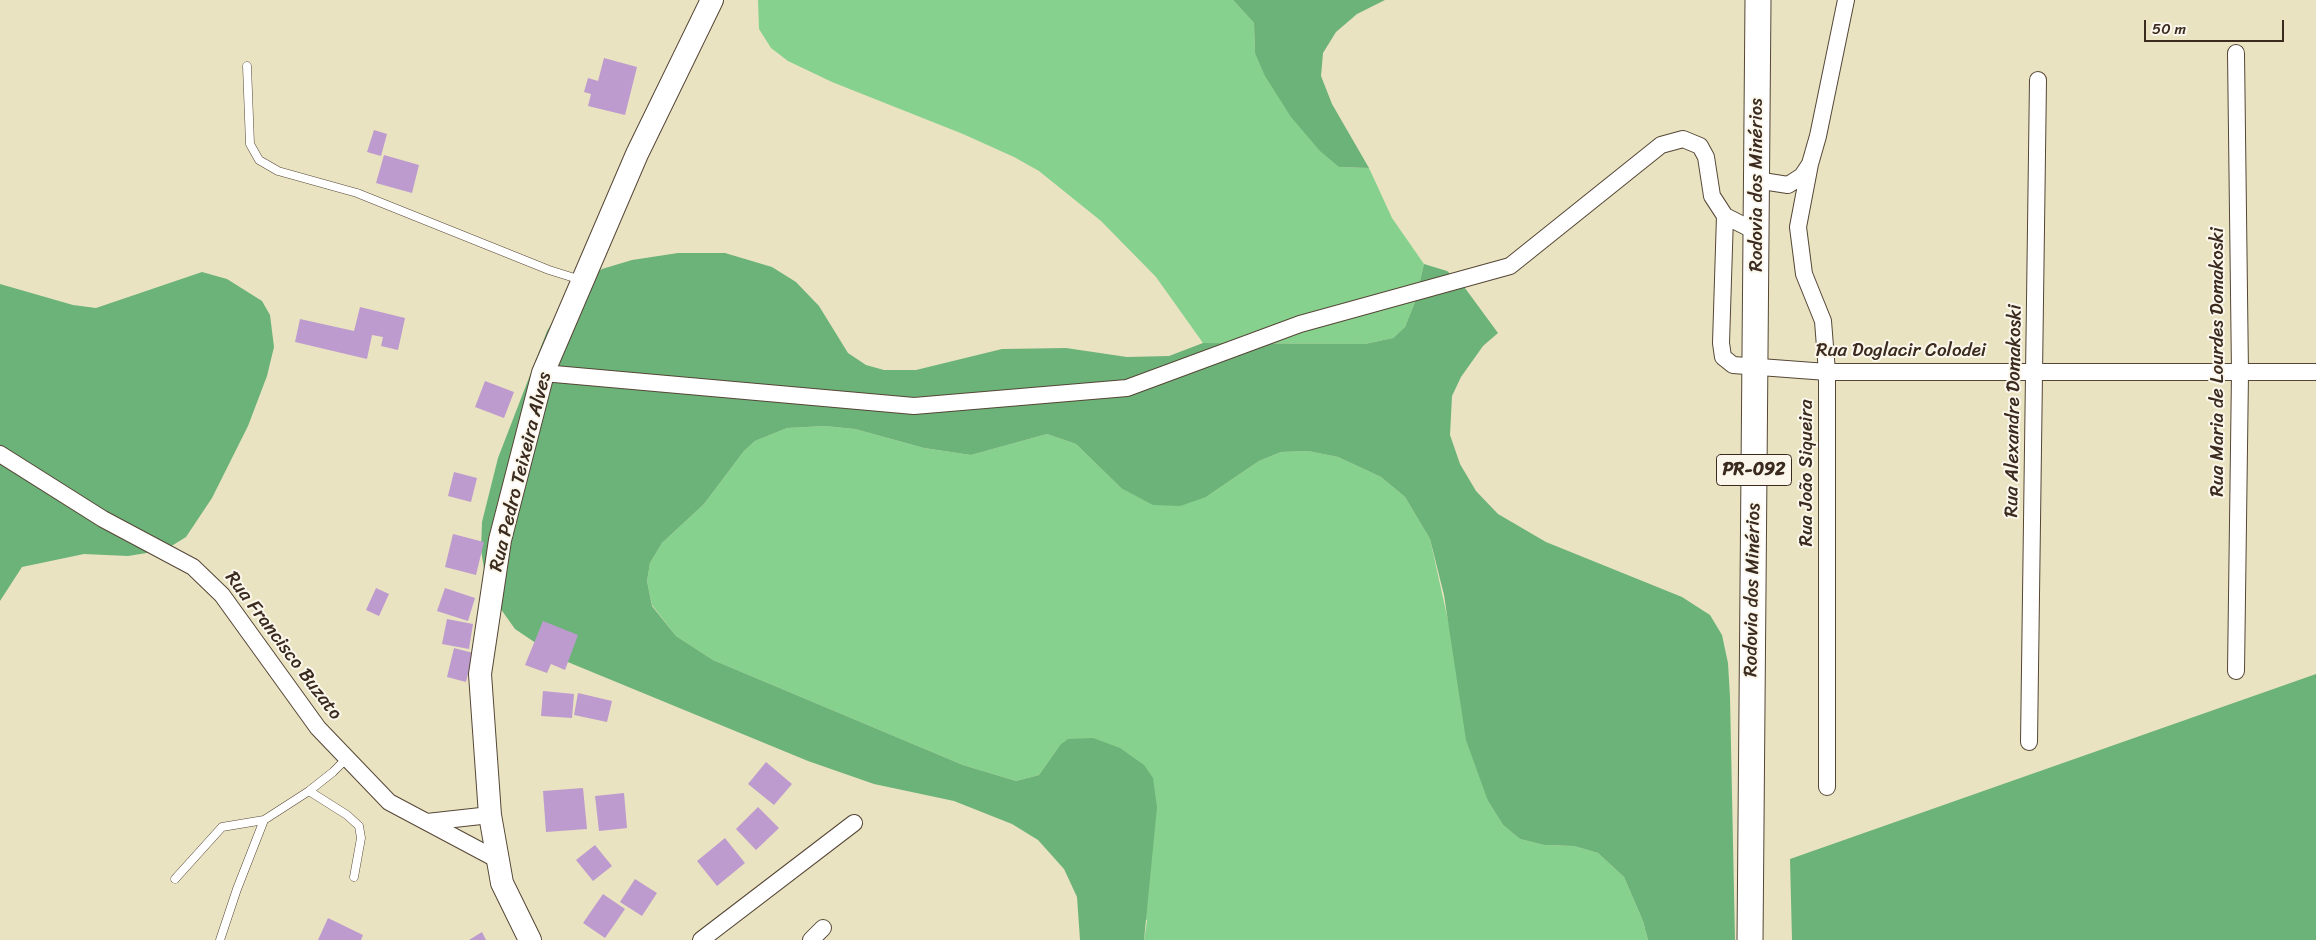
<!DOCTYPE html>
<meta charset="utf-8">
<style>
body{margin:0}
#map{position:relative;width:2316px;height:940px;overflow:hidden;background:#eae3c1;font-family:Sriracha,sans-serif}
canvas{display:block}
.scale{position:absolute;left:2144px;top:20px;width:140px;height:22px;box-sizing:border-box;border:2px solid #3b2a1e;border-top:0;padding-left:6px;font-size:15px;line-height:18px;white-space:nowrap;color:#3b2a1e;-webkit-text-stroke:4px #fbf7ec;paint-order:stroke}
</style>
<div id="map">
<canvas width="2316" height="940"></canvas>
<div class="scale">50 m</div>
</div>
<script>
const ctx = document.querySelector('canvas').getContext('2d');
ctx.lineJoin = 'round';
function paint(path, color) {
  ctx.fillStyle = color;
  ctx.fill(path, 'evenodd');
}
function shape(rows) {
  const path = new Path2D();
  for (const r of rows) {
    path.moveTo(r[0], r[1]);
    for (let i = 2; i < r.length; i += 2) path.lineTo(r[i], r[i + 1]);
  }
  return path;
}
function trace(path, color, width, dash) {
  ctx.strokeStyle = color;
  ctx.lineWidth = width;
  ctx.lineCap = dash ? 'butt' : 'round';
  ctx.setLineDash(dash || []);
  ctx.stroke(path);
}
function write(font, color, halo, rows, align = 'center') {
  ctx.font = font + ' Sriracha,sans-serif';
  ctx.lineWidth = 4;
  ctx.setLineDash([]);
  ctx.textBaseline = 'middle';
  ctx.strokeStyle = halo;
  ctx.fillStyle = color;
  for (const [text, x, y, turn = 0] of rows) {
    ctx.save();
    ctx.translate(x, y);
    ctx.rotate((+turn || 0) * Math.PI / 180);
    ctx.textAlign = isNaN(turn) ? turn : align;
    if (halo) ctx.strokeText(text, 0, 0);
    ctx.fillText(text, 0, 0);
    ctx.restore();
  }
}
paint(shape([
 [758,0,1233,0,1254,23,1255,53,1339,167,1369,168,1392,218,1424,264,1415,302,1405,327,1393,338,1365,344,1203,343,1156,277,1101,221,1039,171,1014,157,963,134,832,82,788,61,771,48,759,29],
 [825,426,855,429,924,448,971,455,1047,434,1076,444,1121,488,1206,497,1259,461,1281,452,1308,451,1338,457,1381,477,1405,497,1430,539,1488,801,1503,825,1520,839,1544,845,1574,846,1598,853,1624,877,1643,921,1648,940,1144,940,1147,921,1060,745,1039,775,1016,781,963,765,713,660,676,636,652,605,647,581,650,563,662,543,704,504,744,451,755,441,787,428]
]), '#86d18e');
paint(shape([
 [1233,0,1385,0,1357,14,1336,32,1323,53,1321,76,1332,104,1369,168,1339,167,1320,151,1291,117,1265,76,1255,53,1254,23],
 [678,253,725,253,772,267,796,282,819,306,848,353,866,365,884,370,916,370,1002,349,1066,348,1127,357,1169,356,1203,343,1365,344,1393,338,1405,327,1415,302,1424,264,1447,271,1462,284,1498,333,1483,346,1461,377,1452,396,1450,435,1460,464,1476,491,1498,514,1546,542,1682,597,1710,615,1722,635,1728,663,1730,697,1735,940,1648,940,1643,921,1624,877,1598,853,1574,846,1544,845,1520,839,1503,825,1488,801,1466,740,1444,595,1430,539,1405,497,1381,477,1338,457,1308,451,1281,452,1259,461,1206,497,1180,506,1153,505,1121,488,1076,444,1047,434,971,455,924,448,855,429,825,426,787,428,755,441,744,451,704,504,662,543,650,563,647,581,652,606,676,636,713,660,963,765,1016,781,1039,775,1060,745,1068,739,1093,738,1120,748,1144,765,1153,778,1157,807,1144,940,1080,940,1077,897,1064,869,1038,840,1012,824,954,801,874,784,808,761,558,658,515,629,495,601,486,581,481,550,482,522,498,458,547,331,575,286,602,269,632,260],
 [202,272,227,279,262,301,270,315,274,347,267,376,248,426,212,498,186,537,165,550,128,556,84,554,22,567,0,601,0,284,73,305,96,308],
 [2316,674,2316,940,1792,940,1790,859]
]), '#6cb379');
paint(shape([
 [604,58,637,67,625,115,588,106,591,94,584,92,588,78,598,81],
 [374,130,387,134,381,156,367,152],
 [384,155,419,165,412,193,376,183],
 [360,307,405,318,398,350,381,346,383,337,372,335,367,359,295,342,300,319,354,331],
 [485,381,514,392,504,418,475,407],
 [454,472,477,478,471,502,448,496],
 [453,534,484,542,476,575,445,567],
 [376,588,389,594,379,616,366,610],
 [445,588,475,598,468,621,437,611],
 [447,619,473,624,469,649,442,644],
 [543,621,578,635,565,670,551,664,547,673,525,665],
 [454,648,473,653,466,682,447,677],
 [543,691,574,694,572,718,541,716],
 [578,693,612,701,607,722,574,715],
 [766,762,792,784,774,805,748,784],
 [583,788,587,829,546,832,543,791],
 [624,793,627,828,599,831,595,796],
 [758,807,779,828,756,850,736,829],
 [725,838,745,863,717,886,697,861],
 [595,845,612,866,593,881,576,860],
 [635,879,657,893,642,916,620,902],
 [603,894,625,909,605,938,583,923],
 [328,918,363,935,361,940,318,940],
 [482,932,486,940,469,940]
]), '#bd9bce');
const lane = shape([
 [247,66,250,144,259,160,278,171,357,193,549,270,581,280],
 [309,791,347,815,359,826,361,838,354,877],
 [175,879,222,827,264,820],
 [220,940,237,889,264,820,309,791,333,772,347,758]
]);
const street = shape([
 [2236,53,2240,373,2236,671],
 [1756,180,1788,185,1802,176,1810,164],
 [1725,216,1721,343,1723,357,1733,365,1827,372,2316,372],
 [543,373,914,406,1127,388,1300,324,1510,266,1661,145,1683,139,1700,146,1706,157,1712,196,1725,216,1757,232],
 [0,454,103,519,193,567,222,595,318,728,389,802,498,860],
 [2029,742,2038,80],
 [1827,787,1827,372,1823,321,1804,274,1798,227,1810,164,1818,136,1846,0],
 [427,822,490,815],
 [701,940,854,823],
 [811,940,823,928]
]);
const secondary = shape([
 [530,940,502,883,490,815,480,674,500,540,543,373,637,154,712,0]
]);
const primary = shape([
 [1750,940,1758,0]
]);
trace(lane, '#554636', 9);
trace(street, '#554636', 18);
trace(secondary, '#554636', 24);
trace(primary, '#554636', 27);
trace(lane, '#fff', 8);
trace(street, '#fff', 16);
trace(secondary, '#fff', 22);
trace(primary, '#fff', 25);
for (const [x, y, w] of [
 [1754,470,75]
]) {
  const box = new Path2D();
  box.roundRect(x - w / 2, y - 15.5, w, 31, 4);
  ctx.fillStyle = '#fbf7ec';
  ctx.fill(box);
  trace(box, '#3b2a1e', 1);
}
write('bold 18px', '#3b2a1e', null, [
 ["PR-092",1754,470]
]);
write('19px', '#3b2a1e', '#fbf7ec', [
 ["Rodovia dos Minérios",1757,185,-90],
 ["Rua Doglacir Colodei",1901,351],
 ["Rua Maria de Lourdes Domakoski",2218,362,-90],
 ["Rua Alexandre Domakoski",2014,411,-89],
 ["Rua Pedro Teixeira Alves",521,472,-76],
 ["Rua João Siqueira",1807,473,-90],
 ["Rodovia dos Minérios",1753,590,-89],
 ["Rua Francisco Buzato",283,646,53]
]);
</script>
